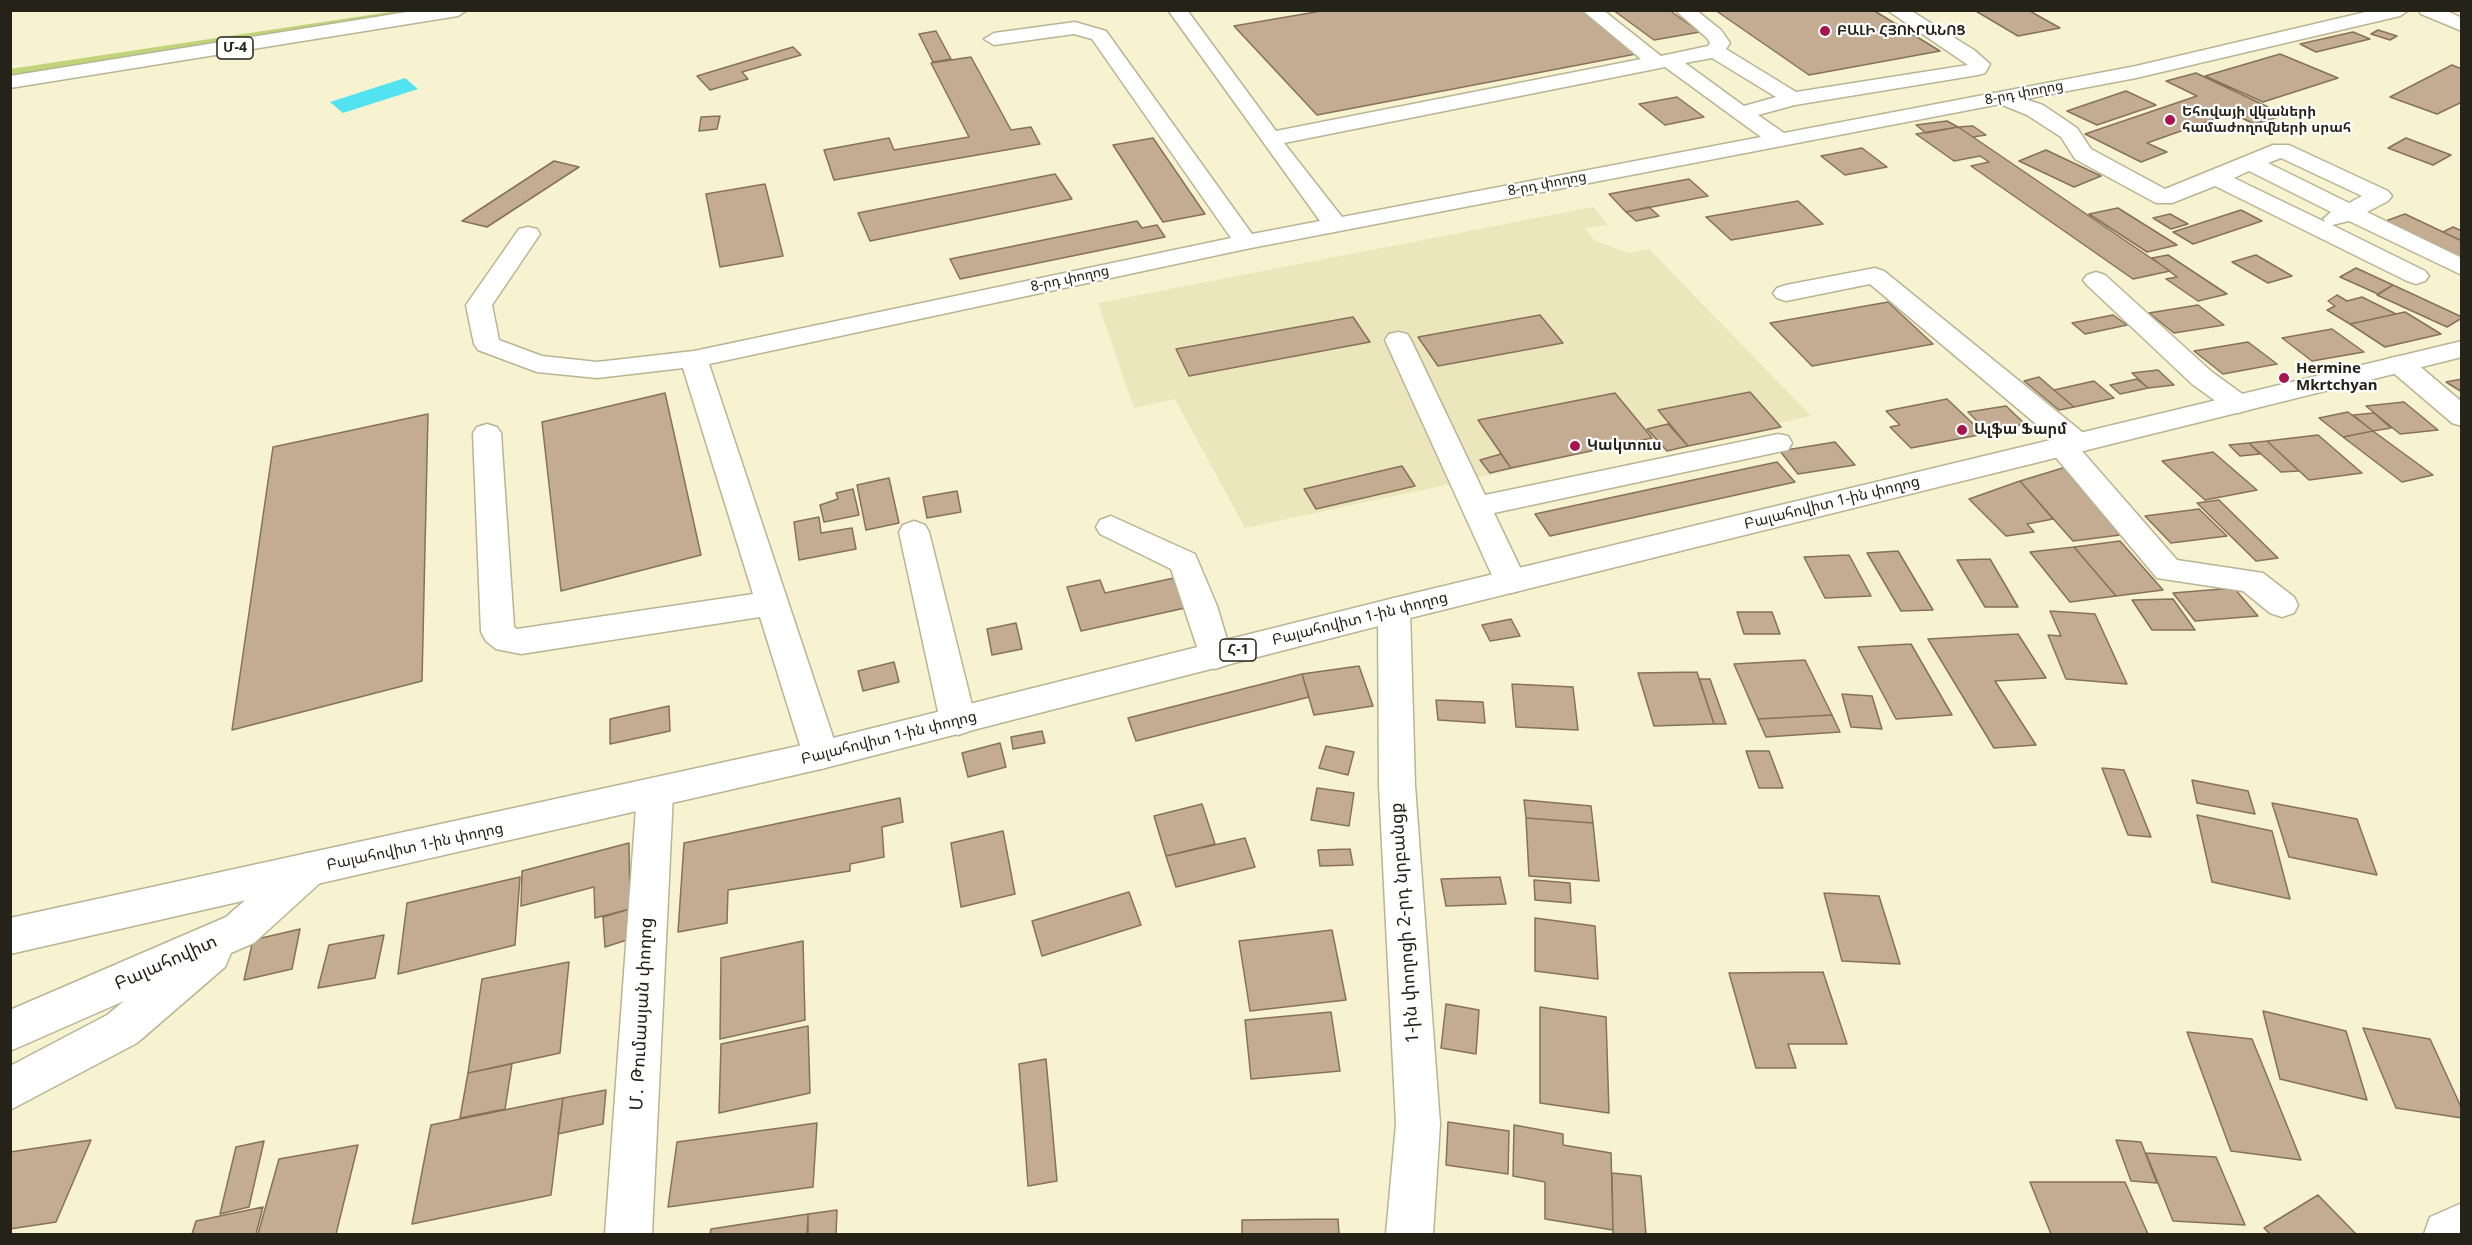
<!DOCTYPE html>
<meta charset="utf-8">
<style>
body{margin:0}
#map{position:relative;width:2472px;height:1245px;overflow:hidden;background:#f7f2d0;font-family:"Noto Sans",sans-serif}
canvas{display:block}
.frame{position:absolute;inset:0;border:12px solid #252317;pointer-events:none}
</style>
<div id="map">
<canvas width="2472" height="1245"></canvas>
<div class="frame"></div>
</div>
<script>
const ctx = document.querySelector('canvas').getContext('2d');
ctx.lineJoin = 'round';
function paint(path, color) {
  ctx.fillStyle = color;
  ctx.fill(path, 'evenodd');
}
function shape(rows) {
  const path = new Path2D();
  for (const r of rows) {
    path.moveTo(r[0], r[1]);
    for (let i = 2; i < r.length; i += 2) path.lineTo(r[i], r[i + 1]);
  }
  return path;
}
function trace(path, color, width, dash) {
  ctx.strokeStyle = color;
  ctx.lineWidth = width;
  ctx.lineCap = dash ? 'butt' : 'round';
  ctx.setLineDash(dash || []);
  ctx.stroke(path);
}
function write(font, color, halo, rows, align = 'center') {
  ctx.font = font + ' "Noto Sans","Noto Sans Armenian",sans-serif';
  ctx.lineWidth = 4.5;
  ctx.setLineDash([]);
  ctx.textBaseline = 'middle';
  ctx.strokeStyle = halo;
  ctx.fillStyle = color;
  for (const [text, x, y, turn = 0] of rows) {
    ctx.save();
    ctx.translate(x, y);
    ctx.rotate((+turn || 0) * Math.PI / 180);
    ctx.textAlign = isNaN(turn) ? turn : align;
    if (halo) ctx.strokeText(text, 0, 0);
    ctx.fillText(text, 0, 0);
    ctx.restore();
  }
}
paint(shape([
 [1593,207,1608,225,1585,228,1594,240,1628,253,1649,249,1811,416,1658,449,1648,438,1464,481,1245,528,1175,399,1134,408,1098,303]
]), '#ece6bc');
paint(shape([
 [396,11,429,11,11,75,10,69]
]), '#c1d47a');
paint(shape([
 [405,78,418,89,343,113,330,102]
]), '#51e3f0');
const building = shape([
 [1327,10,1583,10,1641,53,1317,115,1234,26,1327,10],
 [1613,10,1669,10,1700,32,1654,40,1613,10],
 [1715,10,1873,10,1940,51,1809,75,1715,10],
 [1974,10,2028,10,2060,28,2018,36,1974,10],
 [2378,30,2397,36,2390,40,2371,34,2378,30],
 [936,31,951,59,933,62,919,34,936,31],
 [2353,32,2370,39,2316,52,2300,44,2353,32],
 [793,47,801,55,742,72,748,79,710,90,697,76,793,47],
 [2280,54,2338,78,2263,102,2205,76,2280,54],
 [971,57,1011,130,1031,127,1040,144,834,180,824,150,889,138,894,150,969,137,931,63,971,57],
 [2452,65,2462,69,2462,102,2437,114,2390,97,2452,65],
 [2196,73,2285,115,2254,124,2232,113,2147,143,2167,152,2141,162,2085,134,2197,96,2166,81,2196,73],
 [2126,91,2156,105,2097,125,2067,111,2126,91],
 [1677,97,1704,117,1665,125,1639,104,1677,97],
 [720,116,717,129,699,131,701,117,720,116],
 [1947,121,1958,127,1926,133,1916,125,1947,121],
 [1973,126,1986,135,1973,137,1958,127,1973,126],
 [1958,127,1973,137,2170,271,2133,279,1971,166,1989,162,1980,156,1954,161,1916,134,1958,127],
 [1153,138,1205,214,1163,222,1113,145,1153,138],
 [2406,138,2451,155,2433,165,2388,148,2406,138],
 [1862,148,1887,167,1845,175,1821,156,1862,148],
 [2046,150,2101,176,2074,187,2019,161,2046,150],
 [554,161,579,167,487,227,462,221,554,161],
 [1055,174,1072,199,870,241,858,213,1055,174],
 [1689,179,1708,196,1626,212,1609,194,1689,179],
 [765,184,783,256,720,267,706,194,765,184],
 [1798,201,1823,224,1731,240,1706,217,1798,201],
 [1649,207,1659,216,1636,221,1626,212,1649,207],
 [2118,208,2177,245,2147,252,2089,214,2118,208],
 [2241,210,2262,221,2193,244,2173,232,2241,210],
 [2170,214,2188,224,2171,229,2153,218,2170,214],
 [2405,214,2462,241,2462,259,2383,222,2405,214],
 [1137,221,1142,228,1157,225,1165,237,960,279,950,259,1137,221],
 [2453,227,2462,231,2462,241,2443,232,2453,227],
 [2168,255,2227,294,2198,301,2166,279,2177,277,2152,258,2168,255],
 [2256,255,2292,276,2268,283,2232,262,2256,255],
 [2356,268,2393,285,2378,294,2340,277,2356,268],
 [2393,285,2462,317,2462,318,2447,327,2377,295,2393,285],
 [2337,295,2347,301,2362,297,2396,314,2350,324,2327,310,2335,306,2328,301,2337,295],
 [1888,302,1933,344,1812,366,1770,323,1888,302],
 [2198,305,2224,325,2174,333,2149,313,2198,305],
 [2405,312,2441,334,2385,347,2350,324,2405,312],
 [1540,315,1563,343,1438,366,1418,337,1540,315],
 [2113,315,2127,325,2085,334,2072,323,2113,315],
 [1353,317,1370,342,1189,376,1176,349,1353,317],
 [2332,329,2364,352,2312,361,2282,338,2332,329],
 [2248,342,2277,364,2223,374,2194,351,2248,342],
 [2158,370,2174,385,2148,388,2132,373,2158,370],
 [2039,377,2054,390,2074,407,2059,410,2024,381,2039,377],
 [2137,379,2148,388,2120,394,2110,385,2137,379],
 [2462,379,2462,392,2446,382,2462,379],
 [2094,381,2114,398,2074,407,2054,390,2094,381],
 [1750,392,1781,427,1688,446,1658,410,1750,392],
 [665,393,701,555,561,591,542,422,665,393],
 [1615,393,1652,438,1511,468,1478,420,1615,393],
 [1947,399,1984,434,1911,448,1890,427,1900,425,1886,411,1947,399],
 [2404,402,2438,430,2400,434,2366,406,2404,402],
 [2006,406,2025,424,1987,431,1968,412,2006,406],
 [2348,412,2373,431,2343,437,2319,418,2348,412],
 [2374,413,2391,428,2373,431,2353,415,2374,413],
 [428,414,422,681,232,730,273,447,428,414],
 [1668,424,1688,446,1667,451,1647,429,1668,424],
 [2373,431,2433,475,2402,482,2343,437,2373,431],
 [2318,435,2362,473,2309,480,2267,441,2318,435],
 [2267,441,2299,471,2281,472,2249,443,2267,441],
 [1835,442,1855,465,1798,474,1780,451,1835,442],
 [2249,443,2260,454,2240,456,2229,445,2249,443],
 [2213,452,2257,490,2205,500,2162,461,2213,452],
 [1501,454,1511,468,1490,473,1480,460,1501,454],
 [1777,462,1795,482,1550,536,1535,514,1777,462],
 [1402,466,1415,486,1316,509,1304,489,1402,466],
 [2066,467,2120,535,2073,541,2020,481,2066,467],
 [889,478,899,523,866,530,857,485,889,478],
 [2020,481,2053,519,2027,524,2034,532,2006,536,1969,499,2020,481],
 [853,489,859,515,824,522,820,505,838,499,836,493,853,489],
 [957,491,961,512,927,518,923,497,957,491],
 [2219,500,2278,558,2256,561,2197,503,2219,500],
 [2199,509,2227,536,2171,543,2145,516,2199,509],
 [819,517,821,533,852,528,856,549,799,560,794,522,819,517],
 [2120,541,2163,590,2116,596,2074,547,2120,541],
 [2074,547,2116,596,2070,602,2030,552,2074,547],
 [1898,551,1933,610,1901,611,1867,553,1898,551],
 [1849,555,1871,596,1825,598,1804,557,1849,555],
 [1990,559,2018,607,1985,607,1957,560,1990,559],
 [1174,578,1185,608,1081,631,1067,587,1100,580,1105,593,1174,578],
 [2234,588,2258,616,2195,621,2173,593,2234,588],
 [2173,599,2195,630,2152,630,2132,600,2173,599],
 [2050,611,2095,614,2127,684,2066,679,2048,635,2061,636,2050,611],
 [1737,612,1772,612,1780,634,1744,634,1737,612],
 [1511,619,1520,636,1490,641,1482,625,1511,619],
 [1016,623,1022,649,992,655,987,629,1016,623],
 [2018,634,2046,678,1995,681,2036,745,1994,748,1928,639,2018,634],
 [1911,644,1952,715,1896,719,1858,647,1911,644],
 [1805,660,1832,715,1758,719,1734,664,1805,660],
 [894,662,899,682,863,691,858,671,894,662],
 [1359,666,1373,706,1314,715,1302,674,1359,666],
 [1697,672,1714,724,1654,726,1638,673,1697,672],
 [1302,674,1309,697,1136,741,1128,718,1302,674],
 [1699,679,1710,679,1726,724,1714,724,1699,679],
 [1512,684,1573,687,1578,730,1516,727,1512,684],
 [1842,694,1872,696,1882,729,1851,727,1842,694],
 [1436,700,1483,702,1485,723,1438,720,1436,700],
 [669,706,670,731,610,744,610,719,669,706],
 [1832,715,1840,732,1766,737,1758,719,1832,715],
 [1042,731,1045,743,1013,749,1011,737,1042,731],
 [1000,743,1006,767,968,777,962,753,1000,743],
 [1326,746,1354,752,1348,775,1319,768,1326,746],
 [1746,751,1769,751,1783,788,1759,788,1746,751],
 [2102,768,2124,770,2151,837,2128,835,2102,768],
 [2192,780,2248,791,2255,814,2197,803,2192,780],
 [1317,788,1354,793,1349,826,1311,820,1317,788],
 [900,798,903,822,882,827,884,857,850,864,850,871,728,890,727,923,678,932,684,843,900,798],
 [1524,800,1591,806,1593,823,1526,818,1524,800],
 [2272,803,2357,819,2377,875,2289,857,2272,803],
 [1202,804,1215,844,1166,856,1154,816,1202,804],
 [2197,815,2272,831,2290,899,2212,882,2197,815],
 [1526,818,1593,823,1599,881,1529,876,1526,818],
 [1003,831,1015,894,961,907,951,843,1003,831],
 [1245,838,1255,867,1176,887,1166,856,1245,838],
 [629,843,630,909,595,918,594,887,521,906,522,871,629,843],
 [1350,849,1353,865,1320,866,1318,850,1350,849],
 [520,877,515,945,398,974,407,903,520,877],
 [1500,877,1506,904,1446,906,1441,879,1500,877],
 [1534,880,1570,883,1571,903,1535,900,1534,880],
 [1129,892,1141,925,1042,956,1032,921,1129,892],
 [1824,893,1879,896,1900,964,1842,961,1824,893],
 [630,909,633,938,605,947,603,917,630,909],
 [1535,918,1595,926,1598,979,1535,971,1535,918],
 [300,929,292,969,244,980,253,940,300,929],
 [1332,930,1346,1000,1250,1011,1239,941,1332,930],
 [384,935,375,978,318,988,329,945,384,935],
 [803,941,805,1020,720,1039,721,958,803,941],
 [569,962,560,1053,468,1073,482,979,569,962],
 [1823,972,1847,1044,1788,1044,1796,1068,1756,1068,1729,973,1823,972],
 [1446,1004,1479,1010,1476,1054,1441,1048,1446,1004],
 [1540,1007,1606,1017,1609,1113,1540,1103,1540,1007],
 [2263,1011,2346,1031,2367,1100,2280,1079,2263,1011],
 [1331,1012,1340,1071,1251,1079,1245,1020,1331,1012],
 [808,1026,810,1093,719,1113,721,1044,808,1026],
 [2363,1028,2430,1039,2462,1109,2462,1118,2396,1108,2363,1028],
 [2187,1032,2252,1039,2301,1160,2231,1151,2187,1032],
 [1046,1059,1057,1181,1028,1186,1019,1064,1046,1059],
 [512,1064,505,1109,460,1118,468,1073,512,1064],
 [606,1090,603,1124,558,1134,563,1098,606,1090],
 [563,1098,551,1195,412,1224,431,1125,563,1098],
 [1448,1122,1509,1131,1508,1174,1446,1165,1448,1122],
 [817,1123,813,1187,668,1207,677,1142,817,1123],
 [1514,1125,1563,1134,1563,1145,1611,1153,1613,1230,1545,1219,1545,1182,1513,1176,1514,1125],
 [91,1140,56,1222,10,1229,10,1152,91,1140],
 [2116,1140,2141,1142,2157,1183,2131,1181,2116,1140],
 [264,1141,249,1207,220,1214,236,1147,264,1141],
 [358,1145,336,1234,258,1234,279,1159,358,1145],
 [2146,1153,2216,1157,2245,1225,2173,1221,2146,1153],
 [1612,1173,1641,1176,1646,1234,1613,1234,1612,1173],
 [2030,1182,2125,1182,2148,1234,2051,1234,2030,1182],
 [2318,1195,2356,1234,2270,1234,2264,1228,2318,1195],
 [263,1207,256,1234,192,1234,196,1221,263,1207],
 [837,1210,836,1234,808,1234,808,1214,837,1210],
 [808,1214,807,1234,710,1234,711,1229,808,1214],
 [1338,1219,1339,1234,1242,1234,1242,1220,1338,1219]
]);
paint(building, '#c3ac92');
trace(building, '#877159', 1.5);
const minor = shape([
 [1168,10,1187,10,1276,131,1641,59,1582,10,1603,10,1661,56,1708,46,1710,43,1707,38,1675,10,1696,10,1721,30,1730,43,1726,49,1796,92,1968,65,1887,10,1910,10,1974,50,1990,64,1985,73,1978,75,1795,105,1758,115,1784,133,2136,66,2374,10,2409,10,2400,16,2136,78,2025,99,2043,105,2077,128,2091,149,2165,189,2273,145,2289,145,2388,191,2392,196,2388,201,2367,212,2462,258,2462,275,2349,221,2332,225,2425,271,2429,276,2425,281,2416,284,2407,281,2215,186,2172,203,2156,203,2075,159,2061,137,2027,115,2000,104,1246,249,709,364,839,755,834,765,821,769,808,765,803,755,760,617,521,654,496,649,486,641,481,632,473,433,477,427,487,424,497,427,501,433,514,627,517,629,753,594,683,368,597,378,537,372,478,350,474,344,466,305,519,229,528,227,537,229,540,234,492,305,499,340,542,356,597,362,694,351,1231,238,1092,39,1074,34,994,45,984,39,994,33,1075,22,1106,31,1252,234,1320,221,1168,10],
 [1712,58,1776,97,1744,106,1685,63,1712,58],
 [1665,67,1761,137,1342,217,1284,143,1665,67],
 [2281,158,2362,196,2349,203,2268,163,2281,158],
 [2249,171,2331,212,2323,219,2325,222,2234,178,2249,171],
 [2419,10,2445,10,2462,18,2462,31,2421,14,2419,10],
 [1875,268,1884,271,2087,436,2091,443,2087,450,2082,451,2177,560,2263,573,2294,597,2298,605,2294,613,2282,617,2270,613,2243,591,2157,578,2053,454,2049,447,2055,440,1870,284,1786,301,1777,298,1773,293,1777,288,1786,285,1875,268],
 [2096,272,2105,275,2212,372,2248,398,2252,404,2248,410,2238,413,2228,410,2192,384,2087,285,2083,280,2087,275,2096,272],
 [1398,332,1407,334,1411,340,1485,495,1778,434,1788,436,1792,443,1788,450,1778,452,1494,513,1527,582,1522,590,1511,593,1500,590,1495,582,1385,340,1389,334,1398,332],
 [2400,356,2410,358,2462,402,2462,426,2452,423,2390,370,2386,364,2390,358,2400,356],
 [1111,516,1195,554,1217,606,1232,656,1227,665,1215,669,1203,665,1171,569,1100,534,1096,527,1100,520,1111,516],
 [914,521,925,525,929,532,976,721,970,731,958,735,946,731,940,721,899,532,903,525,914,521],
 [1394,598,1406,602,1410,610,1415,785,1440,1124,1433,1234,1386,1234,1396,1124,1379,785,1378,610,1382,602,1394,598],
 [655,779,668,783,673,794,652,1234,605,1234,637,794,642,783,655,779],
 [307,853,321,858,326,870,321,882,254,943,231,953,225,967,137,1043,10,1110,10,1066,107,1015,124,1001,10,1051,10,1010,226,917,293,858,307,853],
 [2462,1203,2462,1234,2424,1234,2430,1217,2462,1203]
]);
const major = shape([
 [2462,341,2462,357,1394,622,821,769,10,954,10,918,821,741,1394,598,2462,341]
]);
const highway = shape([
 [419,10,467,10,458,16,10,88,10,76,419,10]
]);
trace(minor, '#b9b494', 3);
trace(major, '#b9b494', 3);
trace(highway, '#b9b494', 3);
paint(minor, '#fff');
paint(major, '#fff');
paint(highway, '#fff');
for (const [x, y, r, color] of [
 [1825,31,6,"#a8154e"],
 [2170,120,6,"#a8154e"],
 [2284,378,6,"#a8154e"],
 [1962,430,6,"#a8154e"],
 [1575,446,6,"#a8154e"]
]) {
  const dot = new Path2D();
  dot.arc(x, y, r, 0, 2 * Math.PI);
  ctx.fillStyle = color;
  ctx.fill(dot);
  trace(dot, '#fff', 2);
}
write('bold 14px', '#252317', '#fff', [
 ["ԲԱԼԻ ՀՅՈՒՐԱՆՈՑ",1837,31],
 ["Եհովայի վկաների",2182,112],
 ["համաժողովների սրահ",2182,128]
], 'left');
for (const [x, y, w] of [
 [235,48,36],
 [1238,650,36]
]) {
  const box = new Path2D();
  box.roundRect(x - w / 2, y - 11, w, 22, 4.5);
  ctx.fillStyle = '#fff';
  ctx.fill(box);
  trace(box, '#252317', 1.5);
}
write('bold 14px', '#252317', null, [
 ["Մ-4",235,48],
 ["Հ-1",1238,650]
]);
write('14px', '#252317', '#fff', [
 ["8-րդ փողոց",2024,93,-11],
 ["8-րդ փողոց",1547,184,-11],
 ["8-րդ փողոց",1070,279,-12]
]);
write('bold 15px', '#252317', '#fff', [
 ["Hermine",2296,369],
 ["Mkrtchyan",2296,386],
 ["Ալֆա Ֆարմ",1974,430],
 ["Կակտուս",1587,446]
], 'left');
write('15px', '#252317', '#fff', [
 ["Բալահովիտ 1-ին փողոց",1832,503,-14],
 ["Բալահովիտ 1-ին փողոց",1360,619,-14],
 ["Բալահովիտ 1-ին փողոց",889,738,-14],
 ["Բալահովիտ 1-ին փողոց",415,847,-12]
]);
write('18px', '#252317', '#fff', [
 ["1-ին փողոցի 2-րդ նրբանցք",1405,923,-94],
 ["Բալահովիտ",166,963,-24],
 ["Մ․ Թումասյան փողոց",642,1014,-87]
]);
</script>
